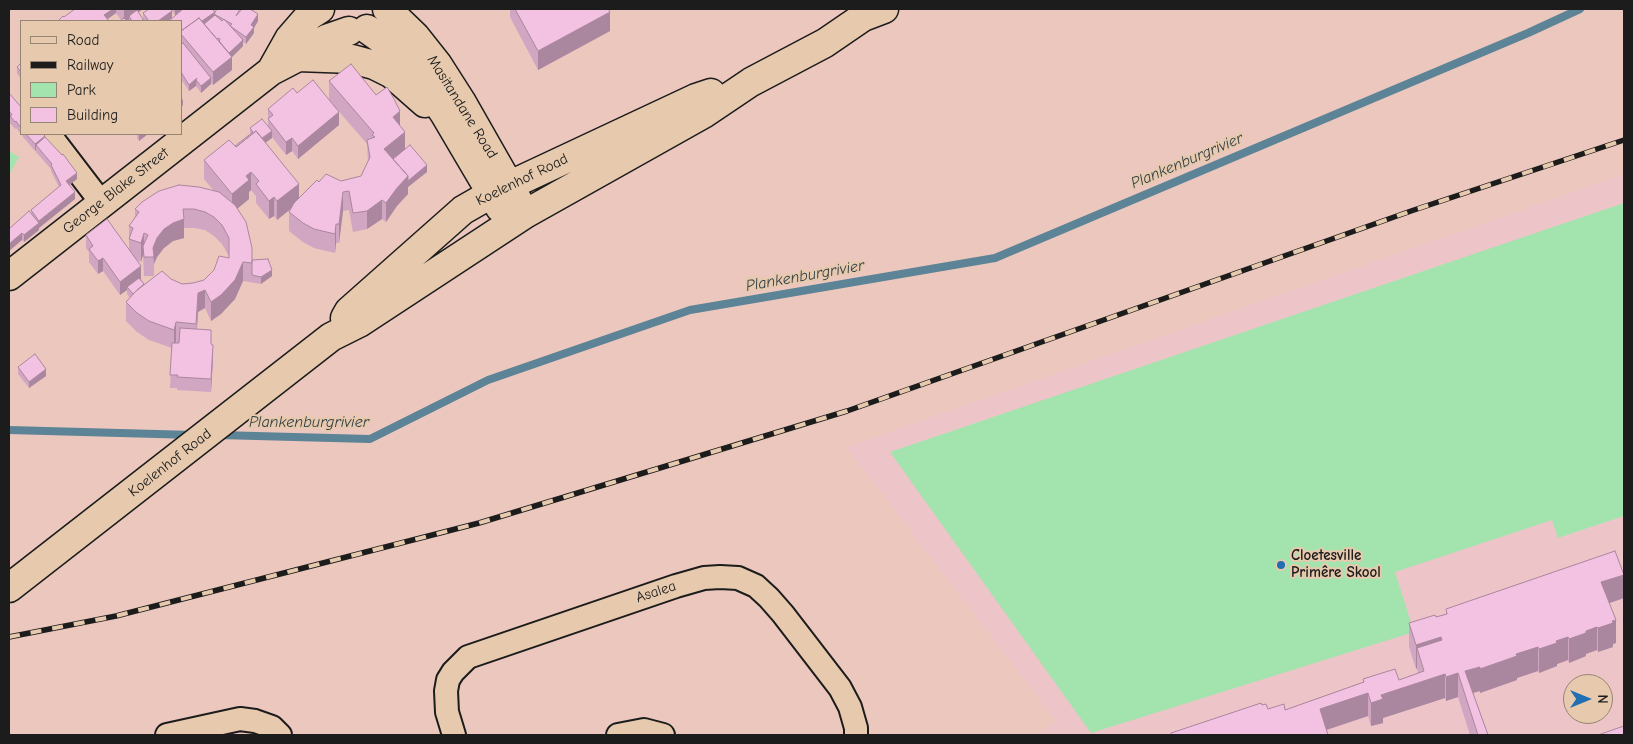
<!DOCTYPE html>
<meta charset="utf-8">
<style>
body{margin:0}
#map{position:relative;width:1633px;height:744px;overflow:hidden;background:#ebc7bd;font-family:"Comic Neue",sans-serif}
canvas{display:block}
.frame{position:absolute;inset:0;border:10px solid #1c1c1c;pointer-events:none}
.legend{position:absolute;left:20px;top:20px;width:162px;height:115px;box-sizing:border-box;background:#e7caae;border:1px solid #968474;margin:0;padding:6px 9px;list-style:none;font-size:15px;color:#1c1c1c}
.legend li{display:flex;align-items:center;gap:10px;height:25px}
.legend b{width:25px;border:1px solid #968474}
.north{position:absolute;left:1563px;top:674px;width:50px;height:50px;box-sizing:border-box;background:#e7caae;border:1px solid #968474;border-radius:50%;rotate:90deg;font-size:14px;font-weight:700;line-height:20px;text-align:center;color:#1c1c1c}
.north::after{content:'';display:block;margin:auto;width:18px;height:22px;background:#1f6fb2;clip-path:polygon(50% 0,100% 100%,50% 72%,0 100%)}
</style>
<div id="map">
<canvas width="1633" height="744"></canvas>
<div class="frame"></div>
<ul class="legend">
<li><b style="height:6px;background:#e7caae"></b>Road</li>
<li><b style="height:6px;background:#1c1c1c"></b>Railway</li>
<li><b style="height:14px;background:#a3e4ae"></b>Park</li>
<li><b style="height:14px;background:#f3c1e1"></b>Building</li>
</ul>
<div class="north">N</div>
</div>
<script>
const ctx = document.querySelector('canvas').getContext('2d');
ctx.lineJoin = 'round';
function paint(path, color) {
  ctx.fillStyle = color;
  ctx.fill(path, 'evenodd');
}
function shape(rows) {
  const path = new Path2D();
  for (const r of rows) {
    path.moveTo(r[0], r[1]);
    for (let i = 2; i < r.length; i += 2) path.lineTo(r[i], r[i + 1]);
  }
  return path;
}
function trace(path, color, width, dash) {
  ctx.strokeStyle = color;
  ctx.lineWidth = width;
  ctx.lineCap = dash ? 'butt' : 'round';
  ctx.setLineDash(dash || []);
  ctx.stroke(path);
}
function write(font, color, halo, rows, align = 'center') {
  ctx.font = font + ' "Comic Neue",sans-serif';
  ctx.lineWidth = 4;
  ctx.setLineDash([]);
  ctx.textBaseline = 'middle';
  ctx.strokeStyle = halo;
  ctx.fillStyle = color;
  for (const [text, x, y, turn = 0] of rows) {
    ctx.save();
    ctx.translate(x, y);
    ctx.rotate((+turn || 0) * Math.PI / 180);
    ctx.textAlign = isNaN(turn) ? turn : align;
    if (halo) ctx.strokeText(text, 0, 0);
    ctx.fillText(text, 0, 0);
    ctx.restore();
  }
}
paint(shape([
 [1624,174,1624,735,1037,735,1056,721,846,447],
 [1573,684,1603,684,1603,714,1573,714]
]), '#edc5c8');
paint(shape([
 [9,151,19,157,9,175],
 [1624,203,1624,516,1558,538,1552,520,1395,572,1414,632,1091,733,890,452]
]), '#a3e4ae');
trace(shape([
 [9,430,194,435],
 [218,435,370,439,488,380,690,310,995,258,1528,33,1580,9]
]), '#5c8396', 8);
const street = shape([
 [49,134,101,202],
 [167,735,240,719,255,721,272,727,280,735],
 [454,735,447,712,446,691,448,680,453,672,468,657,676,586,704,578,720,577,738,578,756,586,769,598,783,614,840,688,850,707,856,728,856,735],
 [618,735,644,730,663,735]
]);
const secondary = shape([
 [387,9,415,36,438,65,461,101,518,201],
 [367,29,398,51,409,63,422,80,444,113,500,208],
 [298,57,352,59,374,65,392,74,425,103],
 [271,71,289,39,309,16,320,9],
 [9,276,271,71,298,57,326,39,349,31],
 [345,318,349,311,463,210,491,194,696,98,711,93],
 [9,588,331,337,359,323,525,214,705,113,751,82,825,43,863,17,884,9]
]);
trace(street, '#1c1c1c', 26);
trace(secondary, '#1c1c1c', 31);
trace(street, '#e7caae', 22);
trace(secondary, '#e7caae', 28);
const rail = shape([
 [9,637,116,616,479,523,847,411,1411,211,1624,140]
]);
trace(rail, '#1c1c1c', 5.5);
trace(rail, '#e7caae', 4, [11]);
paint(shape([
 [75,9,143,9,138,13,143,19,143,13,146,11,145,9,171,9,172,18,168,21,129,21,129,20,127,21,121,20,116,13,107,19],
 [171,9,212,9,215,12,258,21,254,28,254,33,246,44,243,42,243,46,232,57,232,70,213,85,211,83,211,84,201,93,196,86,189,91,181,79,181,11,175,15],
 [510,9,608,9,610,31,538,70,510,17],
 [21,63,21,79,17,73,17,67],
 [329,81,400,126,405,149,427,172,408,187,408,194,397,206,386,222,382,219,367,229,353,232,349,210,343,211,339,243,336,243,335,253,314,248,303,242,289,231,289,212,291,209,277,220,274,216,269,219,256,203,256,196,251,190,249,192,249,199,237,209,252,260,272,276,261,284,243,281,235,299,221,314,211,321,205,308,198,312,197,329,211,345,213,358,211,392,177,390,177,388,170,388,172,348,149,340,137,332,126,321,126,302,130,298,127,294,127,290,120,295,103,271,98,274,89,262,89,252,86,248,86,235,129,250,129,226,135,217,135,209,214,191,204,179,204,160,235,146,250,134,250,128,268,126,268,109,297,93,339,125,298,159,292,151,286,155,272,137,265,142,299,199,319,182,341,181,361,176,368,162,367,144,329,100],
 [184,228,194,228,205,230,214,236,222,244,229,256,229,258,204,280,193,283,182,284,171,279,144,284,141,280,141,279,137,260,141,262,143,254,144,276,154,276,154,264,157,257,164,248,173,241,184,238],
 [9,93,21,107,21,134,43,134,45,138,77,179,69,185,75,199,39,228,39,230,24,242,22,240,9,251,31,214,31,210,59,187,51,171,51,169,36,152,36,150,35,151,23,137,23,135,23,136,16,128,15,129,10,123,10,120,9,118],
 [137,134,148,134,139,141,137,138],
 [18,367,46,376,29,388,18,374],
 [1624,598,1609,603,1616,643,1613,644,1613,647,1598,652,1597,650,1586,654,1586,656,1569,663,1568,660,1557,664,1557,666,1539,673,1538,671,1517,678,1517,680,1480,693,1480,691,1473,693,1488,735,1470,735,1458,697,1446,701,1445,698,1383,718,1383,723,1371,726,1368,716,1327,730,1328,735,1171,735,1171,733,1262,705,1268,709,1285,710,1363,682,1363,679,1399,680,1418,674,1417,668,1416,669,1409,647,1409,623,1436,617,1446,614,1446,609]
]), '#d1a6c2');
paint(shape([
 [113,9,116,9,116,13,105,21,104,15],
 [126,9,143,9,130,18,129,16,129,20,126,21,124,21,124,10],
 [175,9,181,9,181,11,175,15],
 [172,11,172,18,168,21,158,21],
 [215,12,214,19,202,25,197,25],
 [610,12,610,31,538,70,538,51],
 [258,14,258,21,254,28,254,33,246,44,246,37,251,25],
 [243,40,243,46,232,57,232,70,213,85,213,72,228,54],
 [197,78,196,86,189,91,189,85],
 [211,78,211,84,201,93,201,86],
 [183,99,183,105,181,107,181,101],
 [400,111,400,130,393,117],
 [339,112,339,125,298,159,298,146],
 [272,131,272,138,240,162,240,156],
 [405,132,405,151,384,168,384,149],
 [139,134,148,134,139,141],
 [45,136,45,143,36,145,36,150,35,151,35,144],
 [292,138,292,151,286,155,286,142],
 [427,165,427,172,408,187,408,194,397,206,386,222,386,203,397,188,408,176],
 [251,172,251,190,249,192,249,199,232,213,232,194,246,176],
 [77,173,77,179,66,188,66,181],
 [299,184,299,202,277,220,277,201],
 [75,192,75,199,39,228,39,230,24,242,24,235,39,223,39,221],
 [343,192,343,211,339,243,339,224],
 [274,197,274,216,269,219,269,201],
 [382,200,382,219,367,229,367,211],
 [184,219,184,238,173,241,164,248,157,257,154,264,153,248,157,238,164,229,173,223],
 [336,224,336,243,335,253,335,234],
 [22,233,22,240,9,251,9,244],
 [144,233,144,252,141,262,141,243],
 [103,258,103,271,98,274,98,261],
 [243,262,243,281,235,299,221,314,211,321,211,302],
 [141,266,141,279,128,289,127,287,127,290,120,295,120,282],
 [272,270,272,276,261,284,261,277],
 [205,290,205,308,198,312,196,342,198,293],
 [176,322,176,341,174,349,174,330],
 [213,345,213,358,211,392,211,379],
 [46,369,46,376,29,388,29,382],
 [1624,575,1624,598,1601,606,1601,582],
 [1616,620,1616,643,1613,644,1613,647,1598,652,1598,628],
 [1597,627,1597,650,1586,654,1586,656,1569,663,1569,639,1586,631],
 [1441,637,1441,661,1417,648,1417,668,1416,669,1416,645],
 [1568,637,1568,660,1557,664,1557,666,1539,673,1539,649,1556,641],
 [1538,647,1538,671,1517,678,1517,680,1480,693,1480,669,1516,654],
 [1480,667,1480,691,1465,695,1465,671],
 [1458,673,1458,697,1446,701,1446,677],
 [1445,674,1445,698,1383,718,1383,723,1371,726,1371,703,1381,695],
 [1368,693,1368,716,1320,732,1320,709]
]), '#aa879e');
const building = shape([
 [75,9,113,9,104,15,109,21,58,21,63,16,64,17,75,9],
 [149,9,171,9,172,11,158,21,149,21,143,13,149,9],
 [183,9,212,9,215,12,202,21,199,18,181,31,181,21,169,21,183,9],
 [217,9,240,9,236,16,242,9,250,9,258,14,251,25,254,27,246,37,230,26,232,24,214,14,217,9],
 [515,9,608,9,610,12,538,51,515,9],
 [137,10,144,21,131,21,132,21,129,16,137,10],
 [215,15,222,21,224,19,243,40,229,53,219,41,220,40,219,38,217,39,204,24,215,15],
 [124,18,127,21,120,21,124,18],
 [199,18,232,57,213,72,181,34,181,31,199,18],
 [183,43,211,78,201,86,196,80,197,78,189,85,181,72,181,44,183,43],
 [21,63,21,72,17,67,21,63],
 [351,64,376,95,387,87,394,99,400,111,393,117,405,132,384,149,408,176,397,188,386,203,382,200,367,211,353,213,349,191,343,192,339,224,336,224,335,234,314,229,303,223,289,212,294,203,317,180,319,182,326,174,341,181,361,176,370,157,367,140,375,137,372,135,374,133,329,81,351,64],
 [313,80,339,112,298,146,292,138,286,142,268,119,273,115,268,109,293,88,297,93,313,80],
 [9,93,21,107,21,128,16,121,15,122,10,116,12,115,9,111,9,93],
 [262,119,272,131,262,138,256,131,236,147,235,146,253,132,250,128,262,119],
 [256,131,299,184,277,201,274,197,269,201,256,184,259,181,251,172,246,176,249,180,232,194,204,160,229,140,236,147,256,131],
 [26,134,43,134,45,136,35,144,26,134],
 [45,137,62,155,63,154,77,173,66,181,75,192,39,221,31,210,61,185,51,165,52,164,36,145,45,137],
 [410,145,427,165,408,181,408,176,393,159,410,145],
 [179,185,199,187,219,192,235,205,246,222,252,248,252,263,243,262,235,280,221,295,211,302,205,290,198,293,196,324,176,322,174,330,149,321,137,313,126,302,136,291,162,271,171,279,182,284,193,283,204,280,214,270,219,256,229,258,229,238,222,225,214,217,205,212,194,209,183,209,184,219,173,223,164,229,157,238,153,248,154,257,144,257,143,246,148,235,144,233,141,243,129,239,133,228,129,226,139,212,135,209,142,202,159,191,179,185],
 [29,211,39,223,24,235,22,233,9,244,9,229,29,211],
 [107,219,141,266,120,282,103,258,98,261,89,249,93,246,86,235,107,219],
 [268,259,272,270,261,277,252,275,252,260,268,259],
 [139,278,144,284,136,291,133,294,127,287,139,278],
 [180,328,211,330,211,344,213,345,211,379,177,377,178,375,170,375,172,343,179,343,180,328],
 [35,354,46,369,29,382,18,367,35,354],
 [1615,551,1624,575,1601,582,1616,620,1612,621,1613,623,1598,628,1597,627,1586,631,1586,633,1569,639,1568,637,1556,641,1557,643,1539,649,1538,647,1516,654,1517,656,1480,669,1480,667,1465,671,1488,735,1478,735,1458,673,1446,677,1445,674,1381,695,1383,699,1371,703,1368,693,1320,709,1328,735,1171,735,1171,733,1261,703,1262,705,1266,704,1268,709,1284,704,1285,710,1364,682,1363,679,1395,669,1399,680,1424,671,1417,648,1442,640,1441,637,1416,645,1409,623,1435,615,1436,617,1447,614,1446,609,1615,551],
 [1624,726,1624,735,1598,735,1624,726]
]);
paint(building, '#f3c1e1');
trace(building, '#aa879e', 1);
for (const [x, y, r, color] of [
 [1281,565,5,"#1f6fb2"]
]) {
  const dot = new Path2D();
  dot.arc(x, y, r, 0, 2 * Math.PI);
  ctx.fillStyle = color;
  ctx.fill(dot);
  trace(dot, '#e7caae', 2);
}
write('15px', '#1c1c1c', '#e7caae', [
 ["Masitandane Road",462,107,58],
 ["Koelenhof Road",522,180,-26],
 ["George Blake Street",116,191,-38],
 ["Koelenhof Road",170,463,-38],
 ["Asalea",656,592,-18]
]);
write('bold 15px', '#1c1c1c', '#e7caae', [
 ["Cloetesville",1291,556],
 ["Primêre Skool",1291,573]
], 'left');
write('italic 16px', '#313e45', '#e7caae', [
 ["Plankenburgrivier",1187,161,-23],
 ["Plankenburgrivier",805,276,-10],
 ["Plankenburgrivier",309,422]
]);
</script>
